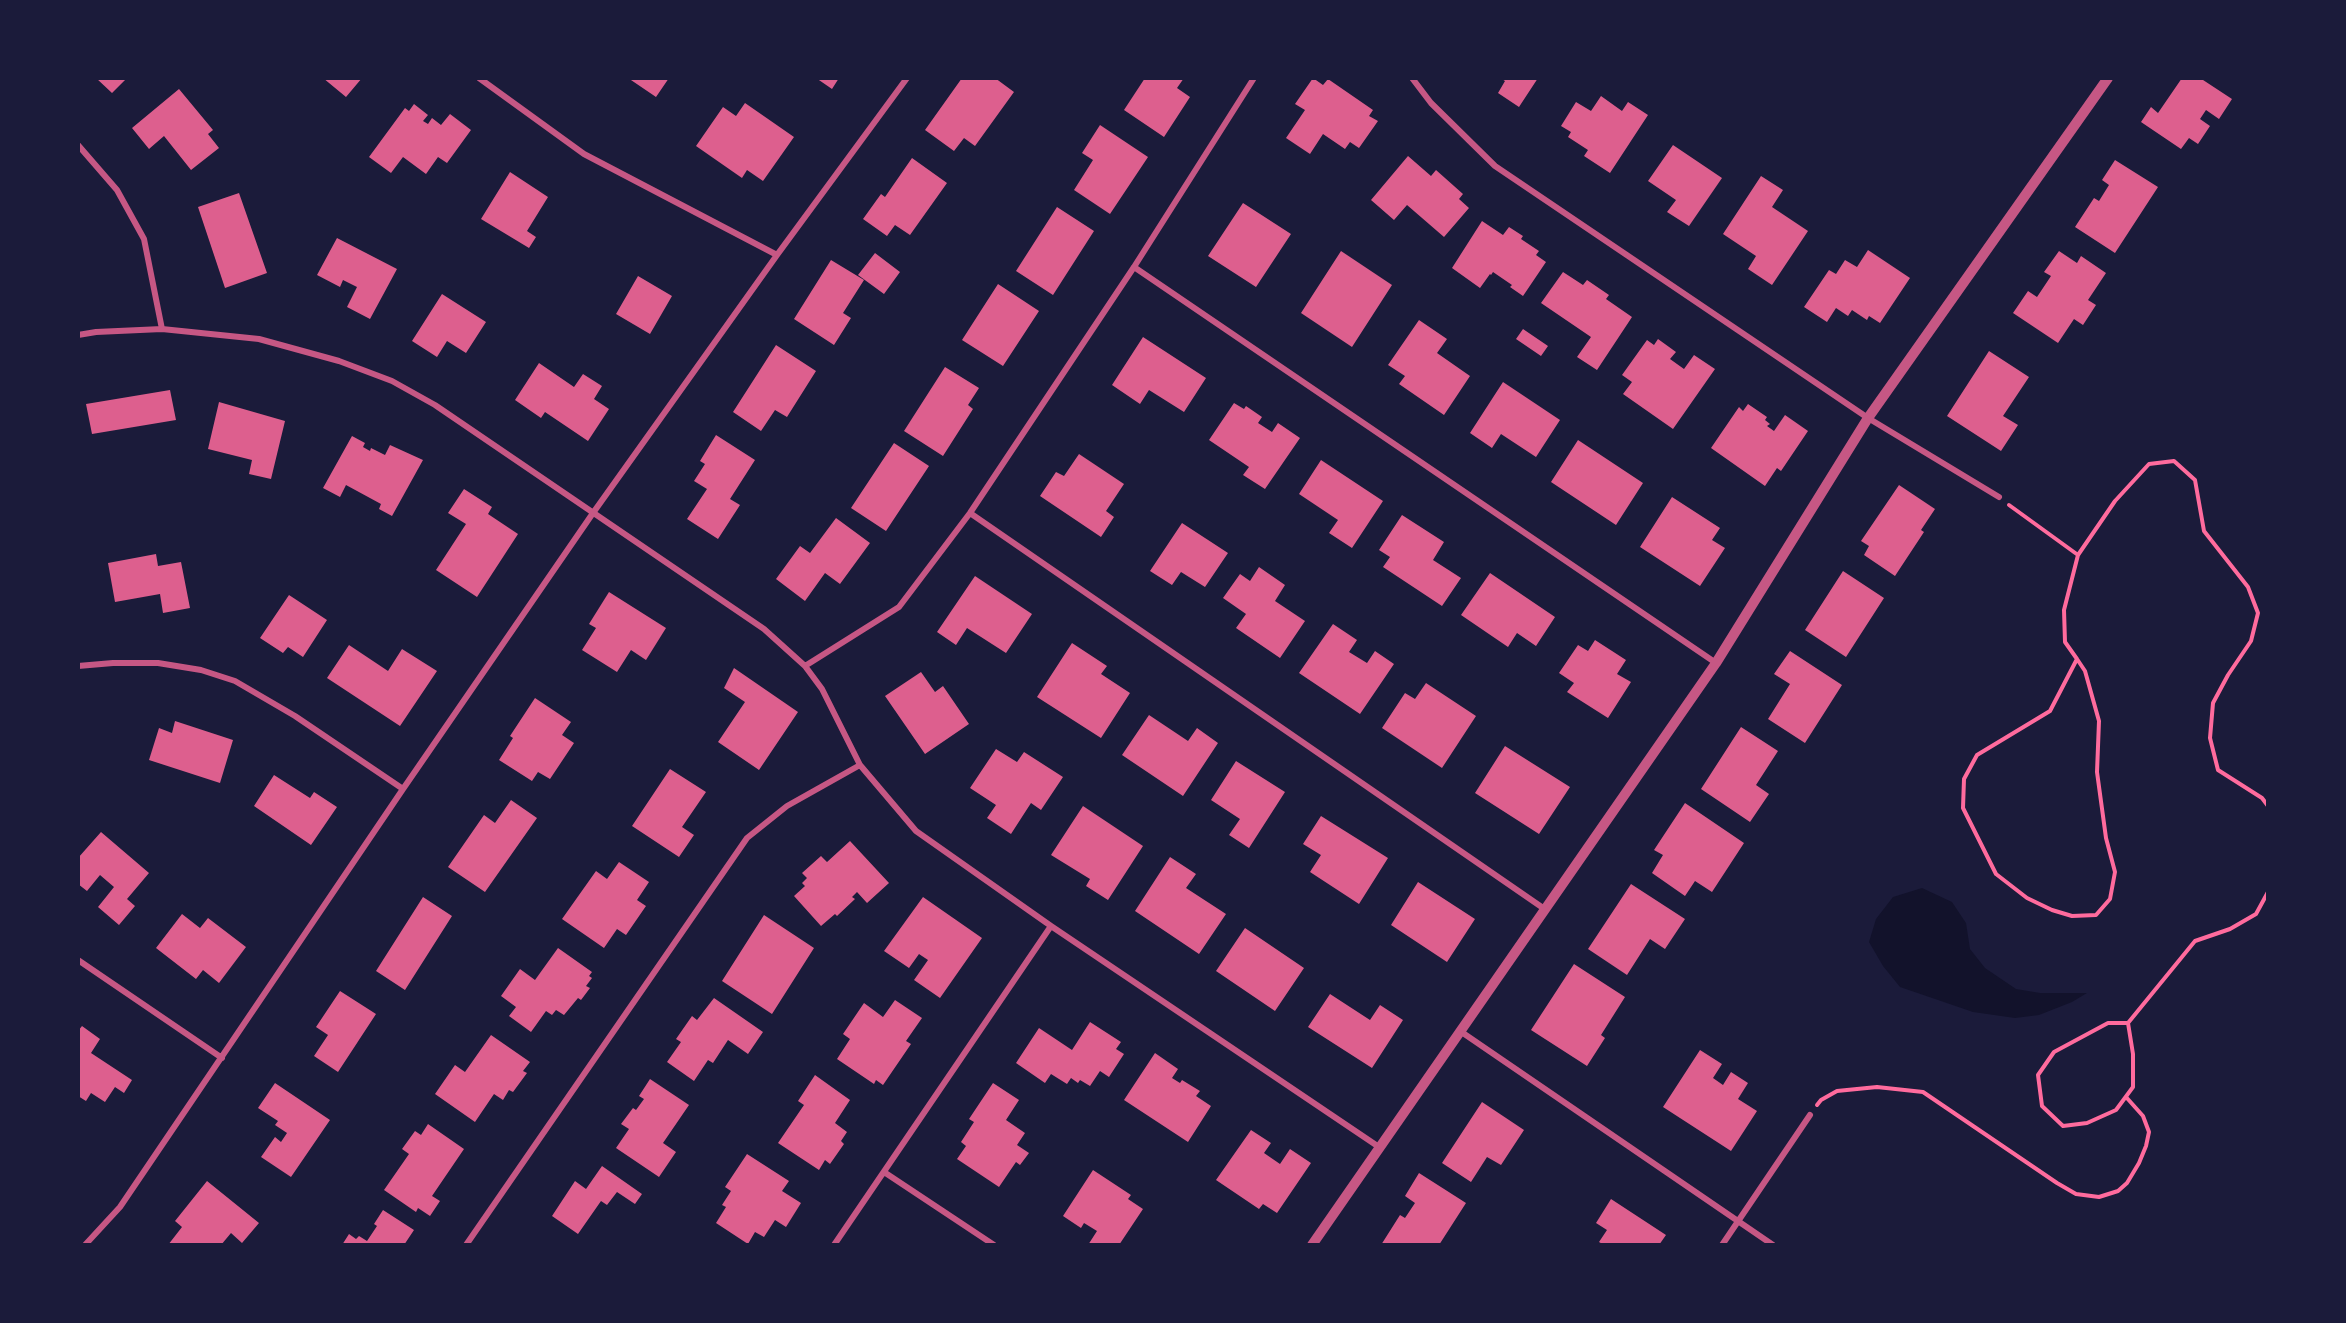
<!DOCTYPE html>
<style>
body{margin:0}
#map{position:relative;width:2346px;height:1323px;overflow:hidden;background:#1b1b3a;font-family:"Golos Text",sans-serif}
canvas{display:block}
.frame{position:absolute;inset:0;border:80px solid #1b1b3a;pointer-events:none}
</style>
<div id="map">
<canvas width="2346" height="1323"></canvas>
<div class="frame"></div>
</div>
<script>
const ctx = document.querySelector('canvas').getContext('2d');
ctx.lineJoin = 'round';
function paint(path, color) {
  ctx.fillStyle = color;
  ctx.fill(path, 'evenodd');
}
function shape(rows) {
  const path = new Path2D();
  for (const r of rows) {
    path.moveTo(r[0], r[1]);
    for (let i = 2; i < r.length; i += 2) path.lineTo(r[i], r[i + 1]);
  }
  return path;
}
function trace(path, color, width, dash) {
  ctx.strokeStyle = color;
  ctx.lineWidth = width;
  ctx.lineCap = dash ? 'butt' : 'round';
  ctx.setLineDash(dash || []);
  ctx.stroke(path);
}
paint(shape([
 [1922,888,1952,902,1966,923,1970,949,1985,968,2016,989,2040,993,2087,993,2072,1002,2039,1015,2015,1018,1973,1012,1900,987,1883,966,1869,942,1876,919,1893,897]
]), '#12122b');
paint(shape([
 [96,78,127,78,112,93],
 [323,78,362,78,346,97],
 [628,78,669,78,656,97],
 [816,78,839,78,832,89],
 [962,78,995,78,1014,92,975,146,964,138,954,151,925,130],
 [1145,78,1184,78,1177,88,1190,97,1164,137,1124,110],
 [1313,78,1323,85,1328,79,1373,110,1369,116,1378,121,1359,148,1350,142,1345,149,1323,134,1310,154,1286,138,1305,110,1295,104],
 [1500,78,1538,78,1519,107,1498,93,1505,81],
 [2182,78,2200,78,2232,99,2219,119,2206,110,2200,119,2210,126,2198,144,2189,138,2181,149,2141,122,2151,107,2158,113],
 [179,89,213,130,208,134,219,148,191,170,164,136,149,149,132,128],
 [1601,96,1622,111,1628,102,1648,115,1610,173,1584,156,1588,150,1568,137,1571,132,1561,126,1576,102,1591,111],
 [745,103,794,137,763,181,747,170,742,178,696,146,723,107,736,116],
 [414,104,428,115,423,121,428,124,432,118,441,125,450,114,471,130,447,163,438,157,426,174,403,157,391,173,369,157,405,108,409,111],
 [1100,125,1148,157,1110,214,1074,190,1093,160,1082,153],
 [1673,145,1722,178,1689,226,1667,212,1676,200,1648,181],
 [1408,156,1431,176,1436,170,1463,194,1459,199,1469,208,1444,237,1407,205,1394,220,1371,200],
 [912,158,947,183,910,235,895,225,887,236,863,219,881,194,885,197],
 [2115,160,2158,187,2115,253,2075,227,2094,198,2099,201,2109,185,2102,180],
 [510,172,548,197,527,231,536,237,529,248,481,219],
 [1761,176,1783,190,1772,207,1808,231,1772,285,1748,269,1756,256,1723,234],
 [239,193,267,273,225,288,198,207],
 [1243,203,1291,234,1256,287,1208,256],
 [1057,207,1094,231,1053,295,1016,271],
 [1482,221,1503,235,1509,227,1523,236,1521,239,1539,251,1536,255,1546,262,1523,296,1510,287,1512,285,1493,272,1491,275,1490,274,1480,288,1452,268],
 [337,238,397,269,370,319,347,307,357,287,343,280,340,287,317,275],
 [1868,250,1910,278,1880,323,1869,316,1867,320,1852,310,1848,316,1836,308,1827,322,1804,307,1829,270,1836,274,1845,260,1857,267],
 [1341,251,1392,285,1352,347,1301,313],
 [2059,251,2077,263,2081,256,2106,273,2088,300,2096,305,2083,325,2074,319,2058,343,2013,313,2028,291,2037,297,2051,276,2044,272],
 [875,253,900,272,884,294,858,275],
 [831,260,864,280,843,313,851,318,834,345,794,319],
 [1563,272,1583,285,1587,280,1609,295,1606,299,1632,317,1597,370,1577,357,1591,337,1541,303],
 [638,276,672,296,650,334,616,314],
 [998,284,1039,311,1003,366,962,340],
 [442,294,486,322,466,353,447,341,437,357,412,341],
 [1419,320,1447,339,1437,353,1470,376,1444,415,1399,384,1405,376,1388,365],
 [1523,329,1548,346,1541,356,1516,339],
 [1143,337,1206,378,1184,412,1149,390,1140,404,1112,385],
 [1658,339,1676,352,1670,359,1684,369,1694,355,1715,369,1673,429,1623,394,1632,382,1622,375,1647,340,1654,345],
 [776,345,816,371,787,417,775,410,761,431,733,412],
 [1989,351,2029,377,2003,416,2018,425,2001,451,1947,416],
 [539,363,574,387,583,374,602,386,594,399,609,409,588,441,545,412,541,418,515,400],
 [945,367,979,388,968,405,973,409,943,456,904,431],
 [1503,382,1560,420,1536,457,1501,434,1492,448,1470,433],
 [170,390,176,420,92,434,86,404],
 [219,402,285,421,271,479,249,474,252,460,208,449],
 [1234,403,1244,409,1246,406,1262,417,1258,423,1272,432,1278,423,1300,438,1265,489,1243,475,1249,467,1209,440],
 [1748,404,1767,417,1765,420,1770,424,1767,426,1774,431,1785,415,1808,431,1781,471,1777,468,1765,486,1711,448,1739,407,1743,411],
 [716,435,755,460,730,499,740,505,718,539,687,519,707,489,694,481,705,464,700,461],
 [352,436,365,443,363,447,370,451,371,448,385,455,390,445,423,460,392,516,379,509,381,504,346,485,340,497,323,488],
 [1578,440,1643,483,1616,525,1551,482],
 [894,443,929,466,886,531,851,508],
 [1079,454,1124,484,1106,511,1114,517,1101,537,1040,496,1056,472,1064,476],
 [1321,460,1383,501,1352,548,1329,533,1338,520,1299,494],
 [1899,485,1935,509,1921,530,1924,532,1895,576,1864,555,1869,546,1861,541],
 [464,489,492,507,488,514,518,534,477,597,436,570,466,524,448,513],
 [1672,497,1720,528,1712,540,1725,548,1700,586,1640,547],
 [1402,515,1444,542,1433,560,1461,578,1442,606,1383,567,1390,557,1379,550],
 [836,518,870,543,840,584,825,573,805,601,776,579,800,546,810,553],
 [1182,523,1228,553,1205,587,1181,572,1172,585,1150,571],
 [156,554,158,566,181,562,190,608,163,613,160,594,115,602,108,563],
 [1259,567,1285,585,1275,601,1305,621,1280,658,1236,628,1246,614,1223,598,1240,574,1250,581],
 [1843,571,1884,598,1846,657,1805,630],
 [1490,573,1555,617,1536,646,1517,633,1508,647,1461,615],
 [975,576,1032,614,1006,653,967,628,956,645,937,632],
 [609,592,666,628,646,660,631,650,617,672,582,650,596,628,589,624],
 [289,595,327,620,303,657,288,647,283,653,260,638],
 [1333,624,1357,640,1349,652,1367,663,1375,651,1394,664,1360,714,1299,673],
 [1595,640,1626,660,1617,674,1631,682,1608,718,1567,692,1574,683,1559,673,1578,645,1588,651],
 [1072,643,1107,666,1101,674,1130,693,1101,738,1037,697],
 [349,645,388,671,402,649,437,671,400,726,327,678],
 [1790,651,1842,685,1805,743,1768,719,1790,684,1774,674],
 [734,668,798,712,759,770,718,742,745,702,724,688],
 [921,672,935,692,943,686,969,724,925,754,885,696],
 [1426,683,1476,716,1442,768,1382,728,1405,693,1415,699],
 [535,698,571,722,562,735,574,743,550,779,538,772,532,781,499,760,513,738,510,736],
 [1149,715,1188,741,1197,728,1218,743,1183,796,1122,755],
 [175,721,233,740,220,783,149,760,159,728,172,733],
 [1741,727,1778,751,1756,785,1769,794,1750,822,1701,789],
 [1505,746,1570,787,1539,834,1475,793],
 [996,749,1017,762,1024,752,1063,777,1041,810,1031,803,1011,834,987,818,996,805,970,788],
 [1236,761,1285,792,1249,848,1229,835,1240,819,1211,800],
 [670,769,706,792,682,827,694,835,679,857,632,826],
 [274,775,310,798,314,792,337,807,311,845,254,806],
 [511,800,537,818,485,892,448,867,484,815,495,823],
 [1685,803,1744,843,1712,892,1695,881,1685,896,1652,873,1663,855,1654,850],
 [1083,806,1143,846,1108,900,1086,886,1090,879,1051,855],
 [1321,816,1388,858,1359,904,1310,872,1321,855,1303,844],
 [101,832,149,873,127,899,135,906,119,925,98,907,114,887,100,875,87,891,78,884,78,858],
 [850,841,889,883,867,903,857,892,852,897,855,899,837,916,835,914,821,926,794,896,805,886,802,883,807,878,802,873,821,856,827,862],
 [1170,857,1196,874,1186,888,1226,914,1199,954,1135,911],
 [619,862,649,882,637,900,646,906,626,935,617,929,604,948,562,919,596,871,607,879],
 [1418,882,1475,919,1447,962,1391,925],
 [1631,884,1685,919,1665,949,1650,939,1627,975,1588,949],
 [423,897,452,916,405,990,376,971],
 [923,897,982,938,940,998,914,980,928,960,919,954,909,968,884,951],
 [182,914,200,928,208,918,246,947,219,983,203,970,196,979,156,948],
 [764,915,814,948,772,1014,722,981],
 [1245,928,1304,968,1275,1011,1216,971],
 [558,948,592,972,589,976,592,978,586,986,590,988,581,1000,578,998,564,1015,556,1010,552,1015,546,1011,531,1032,509,1016,516,1007,501,996,520,969,535,980],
 [1574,964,1625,997,1601,1035,1605,1038,1587,1066,1531,1030],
 [340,991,376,1014,338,1072,314,1056,328,1035,316,1027],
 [1330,994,1370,1020,1380,1005,1403,1020,1372,1068,1308,1027],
 [714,998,763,1032,748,1054,728,1040,713,1063,708,1060,694,1081,667,1062,681,1042,676,1039,692,1016,697,1020],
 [895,1000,922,1018,906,1041,911,1044,883,1085,876,1080,874,1084,837,1059,850,1039,843,1034,864,1003,883,1017],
 [1090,1022,1121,1042,1116,1049,1124,1054,1109,1077,1100,1071,1090,1086,1080,1080,1078,1083,1071,1078,1067,1084,1051,1074,1045,1083,1016,1063,1039,1028,1072,1050],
 [82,1026,100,1039,91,1053,132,1080,124,1093,115,1087,105,1102,91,1093,86,1101,78,1096,78,1031],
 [491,1035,530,1062,523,1071,527,1073,513,1092,509,1090,503,1100,494,1094,475,1122,435,1094,455,1065,465,1072],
 [1700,1050,1722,1064,1713,1078,1723,1085,1731,1072,1748,1083,1738,1099,1757,1111,1731,1151,1663,1107],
 [1155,1053,1178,1069,1172,1078,1180,1083,1182,1080,1200,1091,1196,1096,1211,1106,1188,1142,1124,1100],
 [815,1075,850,1100,835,1123,847,1132,841,1141,844,1144,830,1164,825,1160,819,1170,778,1143,804,1105,798,1101],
 [650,1079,689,1105,663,1143,676,1152,659,1177,616,1148,629,1129,621,1124,633,1108,636,1110,644,1099,639,1096],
 [275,1083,330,1120,291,1177,261,1157,275,1137,281,1142,287,1133,275,1125,278,1121,258,1108],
 [993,1083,1019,1100,1006,1120,1025,1133,1017,1145,1029,1153,1020,1165,1016,1162,999,1187,957,1159,966,1146,961,1142,974,1122,969,1119],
 [1482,1102,1524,1130,1501,1165,1487,1157,1471,1182,1442,1163],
 [428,1124,464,1149,432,1196,440,1201,430,1216,418,1208,416,1212,384,1190,409,1154,402,1149,415,1131,421,1135],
 [1251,1130,1271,1143,1264,1153,1280,1164,1290,1149,1311,1163,1277,1213,1263,1204,1259,1209,1216,1180],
 [747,1154,789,1181,782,1191,801,1203,786,1227,775,1220,764,1237,755,1232,748,1244,716,1223,726,1207,722,1205,731,1191,725,1187],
 [602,1166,642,1194,635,1204,617,1192,607,1205,601,1201,578,1234,552,1216,575,1181,586,1189],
 [1093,1170,1131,1195,1128,1199,1143,1209,1119,1245,1088,1245,1097,1231,1084,1223,1081,1228,1063,1216],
 [1419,1173,1466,1203,1439,1245,1381,1245,1400,1215,1405,1218,1415,1203,1405,1196],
 [207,1181,259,1223,242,1243,231,1233,221,1245,168,1245,182,1227,175,1221],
 [1611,1199,1666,1235,1659,1245,1604,1245,1599,1242,1607,1230,1596,1223],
 [383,1210,414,1230,404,1245,342,1245,349,1234,356,1239,359,1236,367,1241,377,1226,374,1224]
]), '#dd5f8e');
trace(shape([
 [2009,505,2078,555],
 [2077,659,2050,711,1977,755,1964,779,1963,808,1996,874,2027,898,2052,910,2072,916,2096,915,2110,899,2115,872,2106,838,2097,772,2099,721,2085,671,2077,659,2065,642,2064,610,2078,555,2115,501,2149,464,2174,461,2195,480,2204,531,2248,587,2258,613,2251,641,2228,675,2213,703,2210,738,2218,770,2262,798,2268,806],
 [2128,1023,2133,1054,2133,1087,2116,1110,2087,1123,2063,1126,2042,1106,2038,1075,2054,1052,2108,1023,2128,1023,2195,941,2230,929,2256,914,2268,892],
 [1817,1105,1821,1100,1837,1091,1877,1087,1923,1092,2057,1183,2076,1194,2099,1197,2118,1191,2127,1183,2139,1163,2146,1146,2149,1132,2143,1116,2126,1097]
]), '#ff6b9d', 4);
trace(shape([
 [479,78,584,154,777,255],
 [1412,78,1431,103,1495,166,1868,418,1999,497],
 [78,145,117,190,144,239,162,329],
 [1134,267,1716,663],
 [78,335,96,332,162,329,259,339,339,361,392,381,435,405,764,629,805,666,822,689,860,765,916,831,1051,926,1379,1147],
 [970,513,1546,910],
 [78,666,113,663,158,663,201,670,235,681,295,716,403,789],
 [805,666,899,607,970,513,1134,267,1254,78],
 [78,960,222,1058],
 [1460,1031,1773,1245],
 [884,1172,994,1245],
 [85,1245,120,1207,403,789,593,513,777,255,907,78],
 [466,1245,747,838,787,806,860,765],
 [834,1245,1051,926],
 [1722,1245,1810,1115]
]), '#c65784', 6);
trace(shape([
 [1312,1245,1716,663,1868,418,2108,78]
]), '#c65784', 10);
</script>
